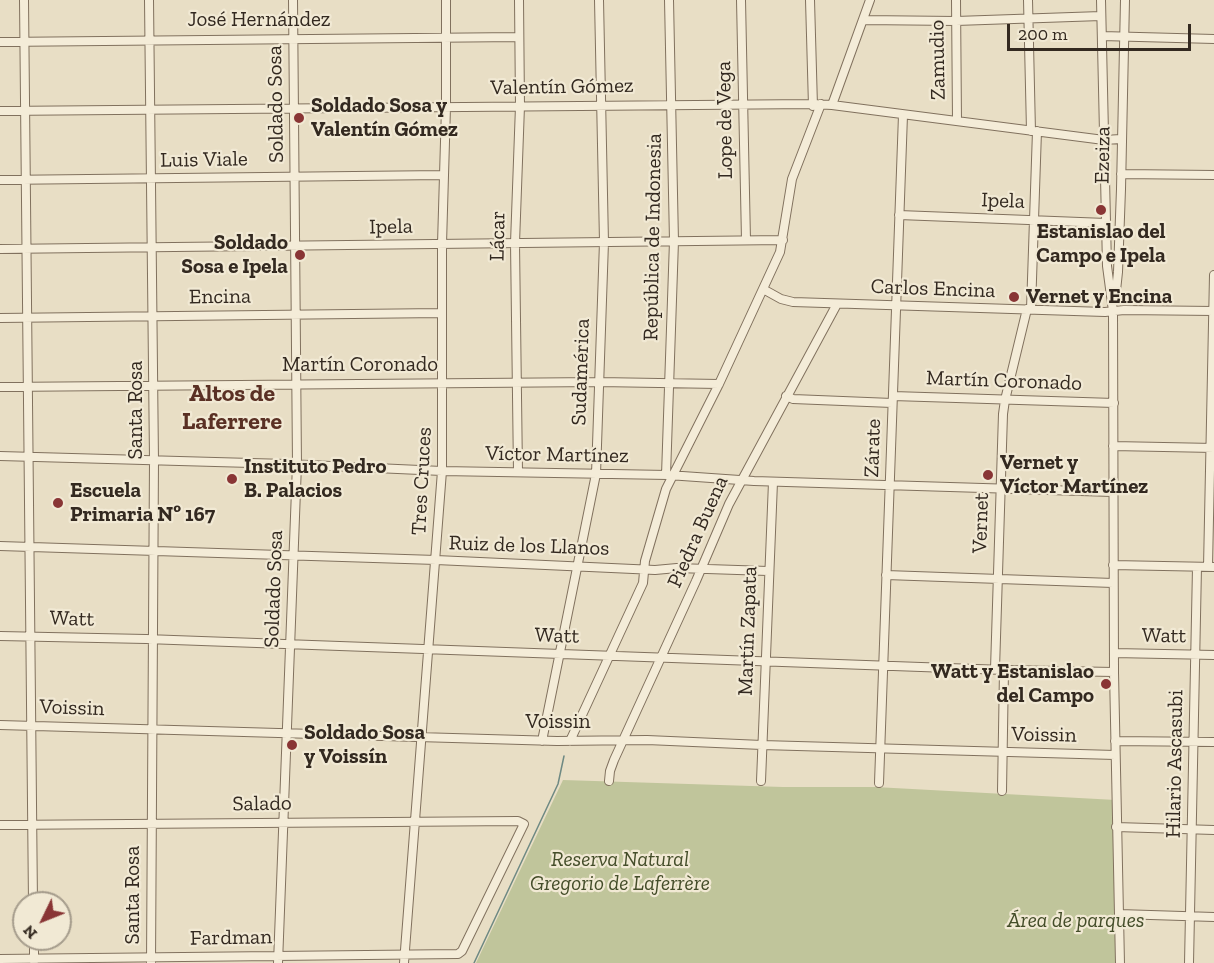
<!DOCTYPE html>
<meta charset="utf-8">
<style>
body{margin:0}
#map{position:relative;width:1214px;height:963px;overflow:hidden;background:#e8dec5;font-family:"Zilla Slab",serif}
canvas{display:block}
.north{position:absolute;left:12px;top:891px;width:60px;height:60px;box-sizing:border-box;background:#f1e9d4;border:2px solid #a59c8c;border-radius:50%;rotate:227deg;font-size:16px;font-weight:700;line-height:24px;text-align:center;color:#332920}
.north::after{content:'';display:block;margin:auto;width:21px;height:27px;background:#893535;clip-path:polygon(50% 0,100% 100%,50% 72%,0 100%)}
.scale{position:absolute;left:1007px;top:24px;width:184px;height:27px;box-sizing:border-box;border:3px solid #332920;border-top:0;padding-left:8px;font-size:18px;line-height:21px;white-space:nowrap;color:#332920;-webkit-text-stroke:4px #f1e9d4;paint-order:stroke}
</style>
<div id="map">
<canvas width="1214" height="963"></canvas>
<div class="north">N</div>
<div class="scale">200 m</div>
</div>
<script>
const ctx = document.querySelector('canvas').getContext('2d');
ctx.lineJoin = 'round';
function paint(path, color) {
  ctx.fillStyle = color;
  ctx.fill(path, 'evenodd');
}
function shape(rows) {
  const path = new Path2D();
  for (const r of rows) {
    path.moveTo(r[0], r[1]);
    for (let i = 2; i < r.length; i += 2) path.lineTo(r[i], r[i + 1]);
  }
  return path;
}
function trace(path, color, width, dash) {
  ctx.strokeStyle = color;
  ctx.lineWidth = width;
  ctx.lineCap = dash ? 'butt' : 'round';
  ctx.setLineDash(dash || []);
  ctx.stroke(path);
}
function write(font, color, halo, rows, align = 'center') {
  ctx.font = font + ' "Zilla Slab",serif';
  ctx.lineWidth = 4.5;
  ctx.setLineDash([]);
  ctx.textBaseline = 'middle';
  ctx.strokeStyle = halo;
  ctx.fillStyle = color;
  for (const [text, x, y, turn = 0] of rows) {
    ctx.save();
    ctx.translate(x, y);
    ctx.rotate((+turn || 0) * Math.PI / 180);
    ctx.textAlign = isNaN(turn) ? turn : align;
    if (halo) ctx.strokeText(text, 0, 0);
    ctx.fillText(text, 0, 0);
    ctx.restore();
  }
}
paint(shape([
 [563,780,783,787,875,787,1116,800,1120,963,476,963]
]), '#c0c59b');
trace(shape([
 [474,963,558,784,564,756]
]), '#6e8983', 1.5);
const minor = shape([
 [24,0,33,903],
 [149,0,154,460,151,963],
 [741,0,746,240],
 [810,0,813,106],
 [956,0,957,120],
 [1028,0,1031,131],
 [1101,0,1107,266,1113,311,1114,672,1120,963],
 [863,20,956,21,1101,16],
 [1102,36,1214,39],
 [0,42,519,37],
 [832,105,870,0],
 [0,111,812,104,832,105,1104,140,1121,139],
 [1121,174,1214,175],
 [0,180,443,175],
 [899,215,1106,223],
 [0,249,783,240],
 [763,289,781,299,793,302,1105,312,1124,310,1214,311],
 [1115,300,1118,272,1121,189,1125,0],
 [1031,309,1037,131],
 [0,318,441,313],
 [0,387,599,382,719,384],
 [786,396,793,399,892,403],
 [893,396,1114,403],
 [1113,446,1214,448],
 [0,456,287,464,442,471,668,475,754,481,1113,492],
 [518,472,515,243,520,106,519,0],
 [666,475,674,241,669,0],
 [0,546,436,560,655,570,677,568,768,571],
 [1113,565,1214,567],
 [1208,567,1214,275],
 [886,575,1113,583],
 [0,636,146,639,1004,670,1114,672],
 [1114,653,1214,655],
 [995,669,1003,414,1005,400,1027,309],
 [0,725,557,741,647,740,762,745,1115,755],
 [542,741,596,474,604,242,599,0],
 [570,741,643,583,645,561,666,489,719,384,780,252,792,179,821,104],
 [1115,741,1214,742],
 [609,781,610,771,614,760,696,581,729,504,837,304],
 [761,781,773,482],
 [879,783,903,115],
 [1002,791,1004,670],
 [0,825,518,821,524,824,462,951,458,954,0,959],
 [1116,827,1214,830],
 [1119,914,1214,917],
 [34,939,34,961],
 [278,963,297,464,293,0],
 [404,963,442,471,442,244,446,107,446,0],
 [1189,963,1197,567]
]);
trace(minor, '#81715e', 10);
trace(minor, '#f4ecd8', 8);
for (const [x, y, r, color] of [
 [299,118,6,"#893535"],
 [1101,210,6,"#893535"],
 [300,255,6,"#893535"],
 [1014,297,6,"#893535"],
 [988,475,6,"#893535"],
 [232,479,6,"#893535"],
 [58,503,6,"#893535"],
 [1106,684,6,"#893535"],
 [292,745,6,"#893535"]
]) {
  const dot = new Path2D();
  dot.arc(x, y, r, 0, 2 * Math.PI);
  ctx.fillStyle = color;
  ctx.fill(dot);
  trace(dot, '#f1e9d4', 2);
}
write('21px', '#332920', '#f1e9d4', [
 ["José Hernández",259,20],
 ["Zamudio",938,60,-91],
 ["Valentín Gómez",562,87,-1],
 ["Soldado Sosa",276,104,-91],
 ["Lope de Vega",725,120,-91],
 ["Ezeiza",1103,155,-89],
 ["Luis Viale",204,160,-1],
 ["Ipela",1003,201,2],
 ["Ipela",391,227,-1],
 ["Lácar",498,236,-89],
 ["República de Indonesia",653,237,-89],
 ["Carlos Encina",933,289,2],
 ["Encina",220,297,-1],
 ["Martín Coronado",360,365],
 ["Sudamérica",581,372,-88],
 ["Martín Coronado",1004,381,2],
 ["Santa Rosa",136,410,-90],
 ["Zárate",873,448,-88],
 ["Víctor Martínez",557,455,1],
 ["Tres Cruces",422,481,-87],
 ["Vernet",981,523,-88],
 ["Piedra Buena",698,532,-66],
 ["Ruiz de los Llanos",529,546,2],
 ["Soldado Sosa",274,589,-88],
 ["Watt",72,619,2],
 ["Martín Zapata",748,631,-88],
 ["Watt",557,636,2],
 ["Watt",1164,636,1],
 ["Voissin",72,708,2],
 ["Voissin",558,722],
 ["Voissin",1044,735,1],
 ["Hilario Ascasubi",1175,764,-89],
 ["Salado",262,804,-1],
 ["Santa Rosa",133,895,-90],
 ["Fardman",231,938,-1]
]);
write('bold 21px', '#332920', '#f1e9d4', [
 ["Soldado Sosa y",311,106],
 ["Valentín Gómez",311,130],
 ["Estanislao del",1101,232,"center"],
 ["Campo e Ipela",1101,256,"center"],
 ["Soldado",288,243,"right"],
 ["Sosa e Ipela",288,267,"right"],
 ["Vernet y Encina",1026,297],
 ["Vernet y",1000,463],
 ["Víctor Martínez",1000,487],
 ["Instituto Pedro",244,467],
 ["B. Palacios",244,491],
 ["Escuela",70,491],
 ["Primaria Nº 167",70,515],
 ["Watt y Estanislao",1094,672,"right"],
 ["del Campo",1094,696,"right"],
 ["Soldado Sosa",304,733],
 ["y Voissín",304,757]
], 'left');
write('italic 21px', '#444d29', '#f1e9d4', [
 ["Reserva Natural",620,860],
 ["Gregorio de Laferrère",620,884],
 ["Área de parques",1076,921]
]);
write('bold 24px', '#5a3024', '#f1e9d4', [
 ["Altos de",232,394],
 ["Laferrere",232,422]
]);
</script>
